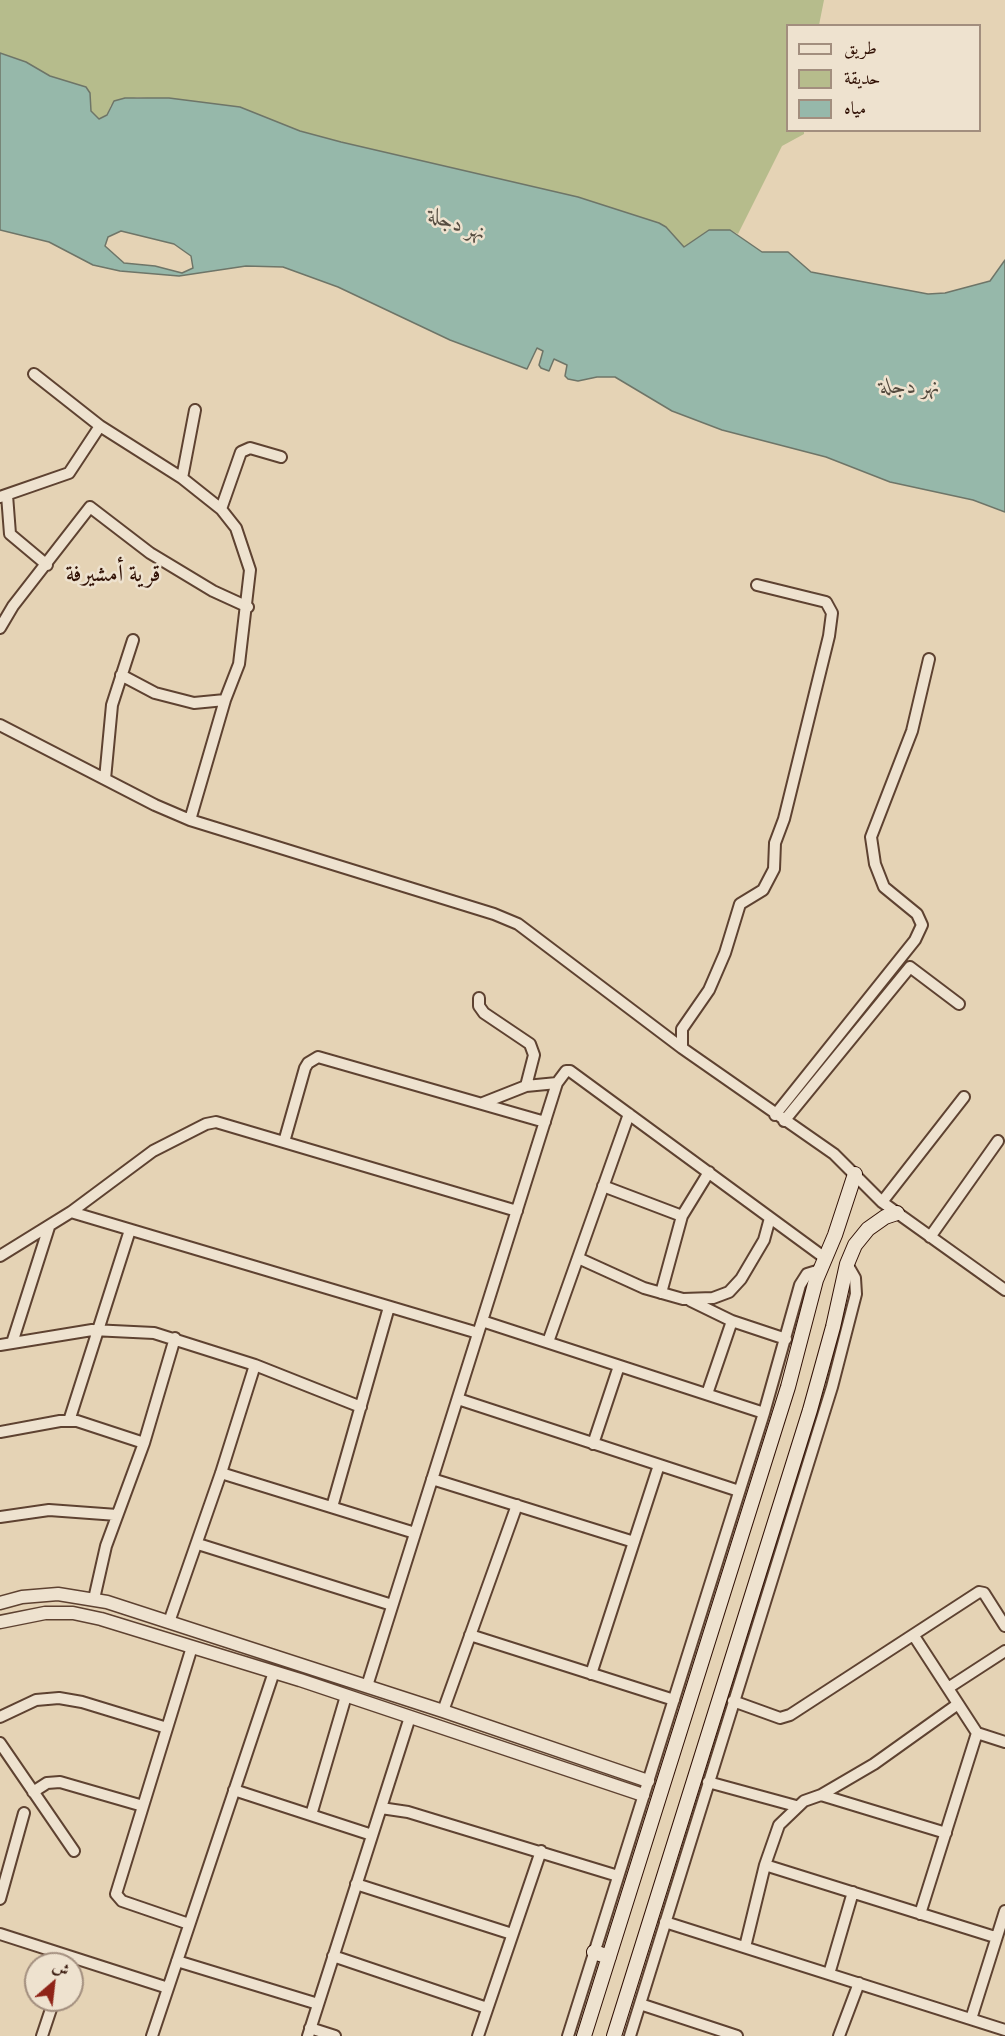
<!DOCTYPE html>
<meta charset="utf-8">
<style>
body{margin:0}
#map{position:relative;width:1005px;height:2036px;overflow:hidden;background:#e5d3b5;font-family:"Gentium Book Plus",Amiri,serif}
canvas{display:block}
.legend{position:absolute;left:786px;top:24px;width:195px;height:108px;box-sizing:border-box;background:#eee2cf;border:2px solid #a28e7e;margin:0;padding:8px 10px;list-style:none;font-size:18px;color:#311105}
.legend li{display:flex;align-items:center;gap:12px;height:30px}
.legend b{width:30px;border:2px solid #a28e7e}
.north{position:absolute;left:24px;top:1952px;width:60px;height:60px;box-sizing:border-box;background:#eee2cf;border:2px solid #a28e7e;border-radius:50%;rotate:28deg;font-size:16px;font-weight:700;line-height:24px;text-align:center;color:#311105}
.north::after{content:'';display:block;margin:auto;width:21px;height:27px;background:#8f2418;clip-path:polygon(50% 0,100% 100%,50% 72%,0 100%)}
</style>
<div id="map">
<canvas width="1005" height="2036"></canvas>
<ul class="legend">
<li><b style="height:8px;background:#eee2cf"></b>طريق</li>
<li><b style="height:16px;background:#b6bc8c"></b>حديقة</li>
<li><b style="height:16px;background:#96b8aa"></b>مياه</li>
</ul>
<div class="north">ش</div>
</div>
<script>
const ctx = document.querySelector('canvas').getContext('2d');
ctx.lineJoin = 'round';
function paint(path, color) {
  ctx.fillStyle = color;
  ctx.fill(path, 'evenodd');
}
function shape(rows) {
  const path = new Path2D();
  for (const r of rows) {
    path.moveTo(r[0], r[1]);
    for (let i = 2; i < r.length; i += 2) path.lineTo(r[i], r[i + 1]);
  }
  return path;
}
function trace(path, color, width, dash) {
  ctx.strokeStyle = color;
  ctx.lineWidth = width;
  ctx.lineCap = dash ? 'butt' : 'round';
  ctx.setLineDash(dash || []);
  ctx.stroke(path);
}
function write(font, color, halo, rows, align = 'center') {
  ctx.font = font + ' "Gentium Book Plus",Amiri,serif';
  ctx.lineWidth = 5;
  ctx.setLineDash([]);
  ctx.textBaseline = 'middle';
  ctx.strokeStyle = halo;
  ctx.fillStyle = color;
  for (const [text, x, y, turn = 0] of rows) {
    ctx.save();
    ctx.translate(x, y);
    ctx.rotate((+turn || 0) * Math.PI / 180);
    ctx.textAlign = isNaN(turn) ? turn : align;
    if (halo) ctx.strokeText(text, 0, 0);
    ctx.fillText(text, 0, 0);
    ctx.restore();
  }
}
paint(shape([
 [0,0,824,0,819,25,788,26,788,130,804,131,804,134,782,146,738,234,730,230,709,230,684,247,666,227,578,197,341,142,300,131,240,107,137,97,111,105,107,115,99,119,91,111,90,93,86,88,50,76,26,62,0,53]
]), '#b6bc8c');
const water = shape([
 [0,53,26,62,50,76,86,87,90,93,91,111,99,119,107,115,114,101,125,98,169,98,240,107,300,131,341,142,578,197,659,223,666,227,684,247,709,230,730,230,762,252,788,252,811,272,928,294,945,293,990,281,1005,260,1005,512,973,500,890,482,826,457,722,430,672,411,615,377,597,377,578,381,568,379,565,376,567,365,554,359,549,371,541,368,539,365,543,351,537,348,527,369,450,340,338,287,283,267,246,266,179,276,120,271,93,265,49,242,0,230,0,53],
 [121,231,174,244,191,256,193,268,182,273,155,266,124,263,105,246,108,237,121,231]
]);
paint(water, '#96b8aa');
trace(water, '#6e7568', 1.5);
const minor = shape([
 [34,374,100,426],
 [182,478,195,410],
 [7,495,10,534,47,565],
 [0,497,69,473,100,426,182,478,221,509,236,528,250,570,239,664,225,700,190,820],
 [221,509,241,452,250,448,281,457],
 [757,585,826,602,832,613,829,636,784,819,775,843,774,869,763,890,740,904,725,953,709,990,682,1029,682,1048,834,1154,882,1202,1005,1290],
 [0,628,13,606,90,507,150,553,213,591,248,607],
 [121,675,155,693,194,703,225,700],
 [0,725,155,805,190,820,494,914,518,924,682,1048],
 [105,779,112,705,133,640],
 [479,998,479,1006,484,1013,530,1044,534,1055,526,1086],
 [483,1103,526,1086,557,1083],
 [775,1115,915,940,922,925,917,914,884,887,875,864,871,837,912,731,929,659],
 [784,1121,910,967,959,1004],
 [284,1142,305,1068,308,1063,318,1057,545,1122],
 [603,1186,682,1216],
 [882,1202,964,1097],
 [71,1212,478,1333],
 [930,1237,998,1141],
 [0,1256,71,1212,153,1151,206,1124,216,1122,517,1211],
 [578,1258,644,1288,683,1299,713,1298,729,1292,741,1279,764,1240,770,1218],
 [661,1293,682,1216,709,1172],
 [691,1301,732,1321,707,1394],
 [482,1321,764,1413],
 [732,1321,786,1339],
 [548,1342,629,1114],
 [12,1343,49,1227],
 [0,1345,92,1330,154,1333,255,1365,361,1407],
 [458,1399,739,1491],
 [69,1421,130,1230],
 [0,1432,60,1421,77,1421,144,1443],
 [593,1444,619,1366],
 [221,1473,415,1533],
 [432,1479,634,1542],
 [332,1507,389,1307],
 [0,1517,49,1510,117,1515],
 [198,1544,392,1605],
 [94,1599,106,1546,144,1443,175,1338],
 [169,1622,221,1473,255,1365],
 [470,1635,674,1700],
 [914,1636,977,1733,1005,1742],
 [591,1674,659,1465],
 [367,1686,557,1083,566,1071,570,1071,825,1258],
 [948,1688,1005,1651],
 [733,1701,780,1718,790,1715,979,1592,984,1593,1005,1626],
 [443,1711,517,1505],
 [0,1717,36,1700,59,1698,82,1702,167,1728],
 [0,1743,74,1851],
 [708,1782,796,1806],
 [234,1790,372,1835],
 [33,1792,47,1783,60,1782,143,1806],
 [821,1795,946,1833],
 [381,1808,408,1812,618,1876],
 [311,1815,346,1696],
 [765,1865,995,1937],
 [356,1884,512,1934],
 [0,1899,24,1813],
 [920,1914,977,1733],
 [665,1922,1005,2030],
 [189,1924,122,1901,116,1894,192,1647],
 [0,1934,168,1988],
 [745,1947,765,1865,779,1825,804,1801,821,1795,874,1764,958,1704],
 [333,1956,487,2008],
 [177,1961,318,2004],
 [829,1974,853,1892],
 [640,2004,737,2036],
 [971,2019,1005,1911],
 [310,2028,335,2036],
 [42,2036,54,2000],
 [152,2036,274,1672],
 [308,2036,410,1717],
 [478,2036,541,1851],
 [568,2036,764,1413,800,1285,807,1274,820,1270],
 [630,2036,832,1387,856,1294,855,1278,847,1264],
 [839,2036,859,1983]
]);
const tertiary = shape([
 [0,1603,22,1597,58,1594,107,1602,443,1711,648,1781],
 [0,1622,45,1613,73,1613,101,1619,300,1680,643,1795]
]);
const secondary = shape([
 [594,1952,609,1957],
 [584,2036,788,1387,816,1280,835,1235,855,1174],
 [614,2036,810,1410,833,1327,847,1264,855,1245,868,1229,885,1217,897,1213]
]);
trace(minor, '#5e4231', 14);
trace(tertiary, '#5e4231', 15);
trace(secondary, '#311105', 16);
trace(minor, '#eee2cf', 10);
trace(tertiary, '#eee2cf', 12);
trace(secondary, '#eee2cf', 14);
write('italic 22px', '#544b3f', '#eee2cf', [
 ["نهر دجلة",457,225,19],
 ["نهر دجلة",910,387]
]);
write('24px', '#311105', '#eee2cf', [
 ["قرية أمشيرفة",113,575]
]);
</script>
